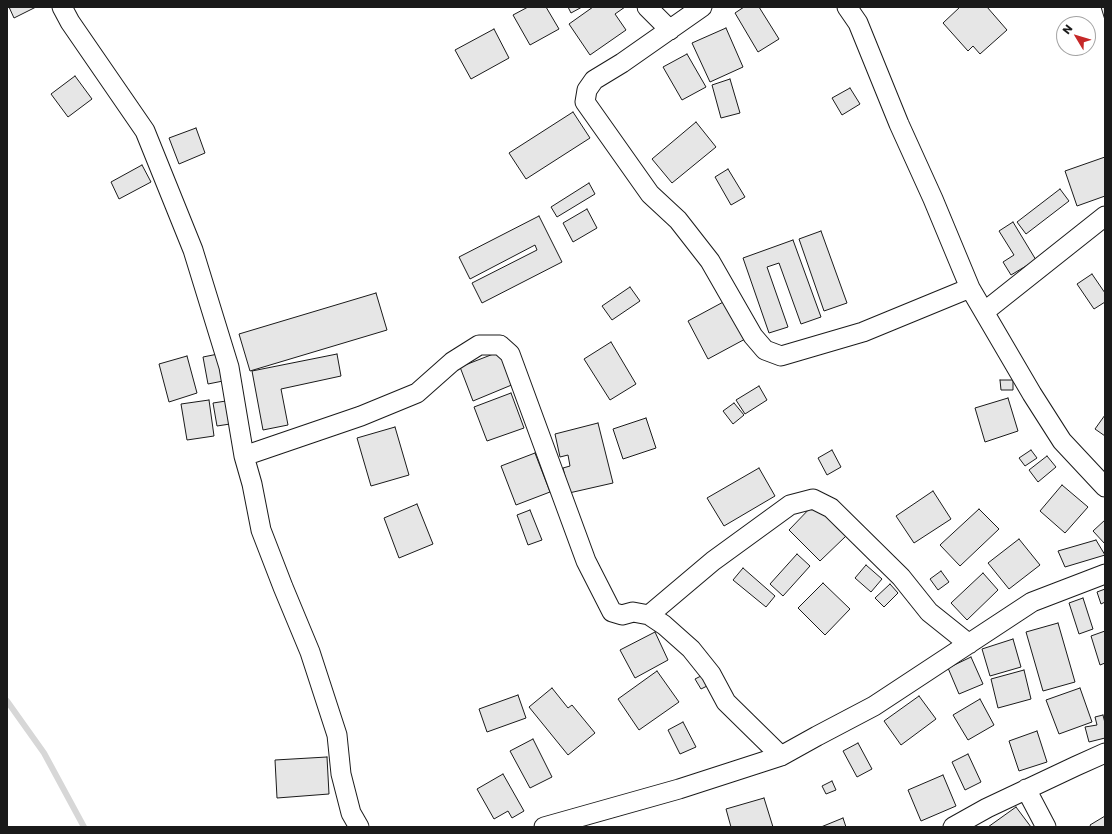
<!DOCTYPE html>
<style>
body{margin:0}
#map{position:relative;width:1112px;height:834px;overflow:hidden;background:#fff;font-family:Poppins,sans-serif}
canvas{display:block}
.frame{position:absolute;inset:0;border:8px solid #1a1a1a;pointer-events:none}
.north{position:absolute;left:1056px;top:16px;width:40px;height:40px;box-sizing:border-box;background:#fff;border:1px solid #a3a3a3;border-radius:50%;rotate:308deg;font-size:11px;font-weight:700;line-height:16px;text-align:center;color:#1a1a1a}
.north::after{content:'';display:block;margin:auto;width:14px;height:18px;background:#c62828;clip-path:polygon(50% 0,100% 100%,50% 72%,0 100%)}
</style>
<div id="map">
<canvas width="1112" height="834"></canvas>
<div class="frame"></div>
<div class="north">N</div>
</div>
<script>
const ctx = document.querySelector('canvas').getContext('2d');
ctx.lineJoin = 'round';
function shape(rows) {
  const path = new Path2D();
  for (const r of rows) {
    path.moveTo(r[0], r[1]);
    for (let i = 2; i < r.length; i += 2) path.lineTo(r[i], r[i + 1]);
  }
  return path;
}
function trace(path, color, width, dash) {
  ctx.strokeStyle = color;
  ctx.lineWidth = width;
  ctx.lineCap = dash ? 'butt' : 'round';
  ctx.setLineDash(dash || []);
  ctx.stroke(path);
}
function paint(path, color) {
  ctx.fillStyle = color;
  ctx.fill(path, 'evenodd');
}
trace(shape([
 [7,701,44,753,84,827]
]), '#d7d7d7', 6);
const building = shape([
 [9,7,36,7,14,18,9,7],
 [528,7,546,7,559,29,530,45,513,15,528,7],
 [568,7,582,7,571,13,568,7],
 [593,7,625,7,615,14,626,30,590,55,569,24,593,7],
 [744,7,759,7,779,39,758,52,735,13,744,7],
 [960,7,987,7,1007,30,980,54,973,46,968,51,943,23,960,7],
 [1101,7,1105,7,1105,20,1101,7],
 [726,28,743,67,710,82,692,43,726,28],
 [494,29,509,58,471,79,455,50,494,29],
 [687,54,706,87,682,100,663,67,687,54],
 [75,76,92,99,68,117,51,94,75,76],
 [730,79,740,113,721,118,712,85,730,79],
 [850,88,860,104,842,115,832,98,850,88],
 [573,112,590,138,526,179,509,153,573,112],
 [696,122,716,147,672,183,652,159,696,122],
 [196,128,205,153,179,164,169,138,196,128],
 [1105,157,1105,196,1077,206,1065,171,1105,157],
 [142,165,151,182,119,199,111,182,142,165],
 [728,169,745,197,731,205,715,177,728,169],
 [589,183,595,194,557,217,551,207,589,183],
 [1060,189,1069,201,1026,234,1017,222,1060,189],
 [587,209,597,228,573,242,563,223,587,209],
 [539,216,562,262,482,303,472,283,537,250,535,245,470,279,459,257,539,216],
 [1013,222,1036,260,1011,275,1003,262,1014,255,999,231,1013,222],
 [821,231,847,303,824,311,799,239,821,231],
 [793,240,821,317,801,324,779,263,767,267,788,327,769,333,743,258,793,240],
 [1092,274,1105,293,1105,302,1094,309,1077,284,1092,274],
 [630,287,640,301,612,320,602,306,630,287],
 [376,293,387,330,250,371,239,334,376,293],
 [727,300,747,338,708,359,688,321,727,300],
 [611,342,636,384,610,400,584,359,611,342],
 [501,351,514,384,473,401,460,367,501,351],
 [218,354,223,381,208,384,203,357,218,354],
 [337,354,341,376,281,389,288,425,263,430,252,371,337,354],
 [187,356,197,393,169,402,159,364,187,356],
 [1000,380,1013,380,1013,390,1001,390,1000,380],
 [759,386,767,400,745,414,736,400,759,386],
 [511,393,524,428,487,441,474,407,511,393],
 [1008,398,1018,431,985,442,975,408,1008,398],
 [209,400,214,436,187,440,181,404,209,400],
 [226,401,230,424,217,426,213,403,226,401],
 [734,403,744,415,733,424,723,411,734,403],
 [1105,415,1105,436,1095,429,1105,415],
 [646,418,656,448,623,459,613,429,646,418],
 [598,423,613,483,569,493,563,468,570,466,568,455,560,457,555,434,598,423],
 [395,427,409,475,371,486,357,438,395,427],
 [832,450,841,467,827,475,818,458,832,450],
 [1031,450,1037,458,1025,466,1019,458,1031,450],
 [535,453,550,492,516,505,501,466,535,453],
 [1047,456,1056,467,1038,482,1029,470,1047,456],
 [759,468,775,496,724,526,707,498,759,468],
 [1062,485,1088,507,1065,533,1040,511,1062,485],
 [933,491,951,519,914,543,896,516,933,491],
 [417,504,433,544,399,558,384,518,417,504],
 [814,504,846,536,820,561,789,530,814,504],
 [979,509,999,529,960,566,940,545,979,509],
 [530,510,542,540,528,545,517,515,530,510],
 [1105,520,1105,544,1093,531,1105,520],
 [1019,539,1040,565,1009,589,988,563,1019,539],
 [1096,540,1105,555,1065,567,1058,551,1096,540],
 [797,554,810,566,783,596,770,584,797,554],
 [866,565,882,579,871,592,855,578,866,565],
 [743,568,775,596,766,607,733,580,743,568],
 [941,571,949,582,938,590,930,579,941,571],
 [983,573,998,590,967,620,951,603,983,573],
 [823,583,850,609,825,635,798,608,823,583],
 [890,584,898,593,884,607,875,598,890,584],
 [1105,589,1105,602,1101,604,1097,592,1105,589],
 [1083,598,1093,629,1079,634,1069,603,1083,598],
 [1058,623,1075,682,1043,691,1026,632,1058,623],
 [1105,631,1105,663,1100,665,1091,636,1105,631],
 [655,632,668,660,635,678,620,650,655,632],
 [1013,639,1021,667,990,676,982,649,1013,639],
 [971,657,983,684,959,694,948,668,971,657],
 [1024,670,1031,699,998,708,991,679,1024,670],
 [657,671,679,702,639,730,618,699,657,671],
 [703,675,709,685,701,689,695,679,703,675],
 [552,688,568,708,572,705,595,733,568,755,529,707,552,688],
 [1080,688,1092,722,1059,734,1046,700,1080,688],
 [518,695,526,718,487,732,479,709,518,695],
 [919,696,936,719,901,745,884,721,919,696],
 [980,699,994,725,968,740,953,715,980,699],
 [1103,715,1105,723,1105,738,1089,742,1085,727,1097,725,1095,717,1103,715],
 [683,722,696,747,680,754,668,730,683,722],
 [1037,731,1047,762,1019,771,1009,741,1037,731],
 [533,739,552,777,530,788,510,751,533,739],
 [858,743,872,769,857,777,843,751,858,743],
 [968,754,981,782,965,790,952,762,968,754],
 [327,757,329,794,277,798,275,760,327,757],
 [503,774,524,811,512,818,508,811,494,819,477,789,503,774],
 [943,775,956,806,921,821,908,790,943,775],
 [832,781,836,790,826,794,822,786,832,781],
 [764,798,773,827,731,827,726,809,764,798],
 [1016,807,1031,827,988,827,1016,807],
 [1105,816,1105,827,1091,827,1090,825,1105,816],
 [843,818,846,827,821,827,843,818]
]);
paint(building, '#e6e6e6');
trace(building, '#1a1a1a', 1);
const street = shape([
 [62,7,70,22,145,131,193,250,229,367,244,456,252,484,261,530,283,587,310,652,337,735,341,774,351,813,359,827],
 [647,7,670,30],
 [702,7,622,63,594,80,587,90,585,102,650,194,678,220,710,261,753,336,765,350,781,356,863,332,970,288],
 [847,7,858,23,899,124,933,199,970,288,1032,394,1062,441,1105,487],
 [984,312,1105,216],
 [244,456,361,416,417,393,452,362,479,345,500,345,510,354,586,561,612,612,622,615,633,612,649,615,664,625,691,649,711,674,726,702,781,756],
 [649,615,713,561,790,505,813,499,831,508,901,577,929,612,969,644],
 [1026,789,1046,827],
 [544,827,679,789,781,756,817,736,874,706,1032,602,1105,574],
 [953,827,987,808,1076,766,1105,753]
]);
trace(street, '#1a1a1a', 21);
trace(street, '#fff', 19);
</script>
